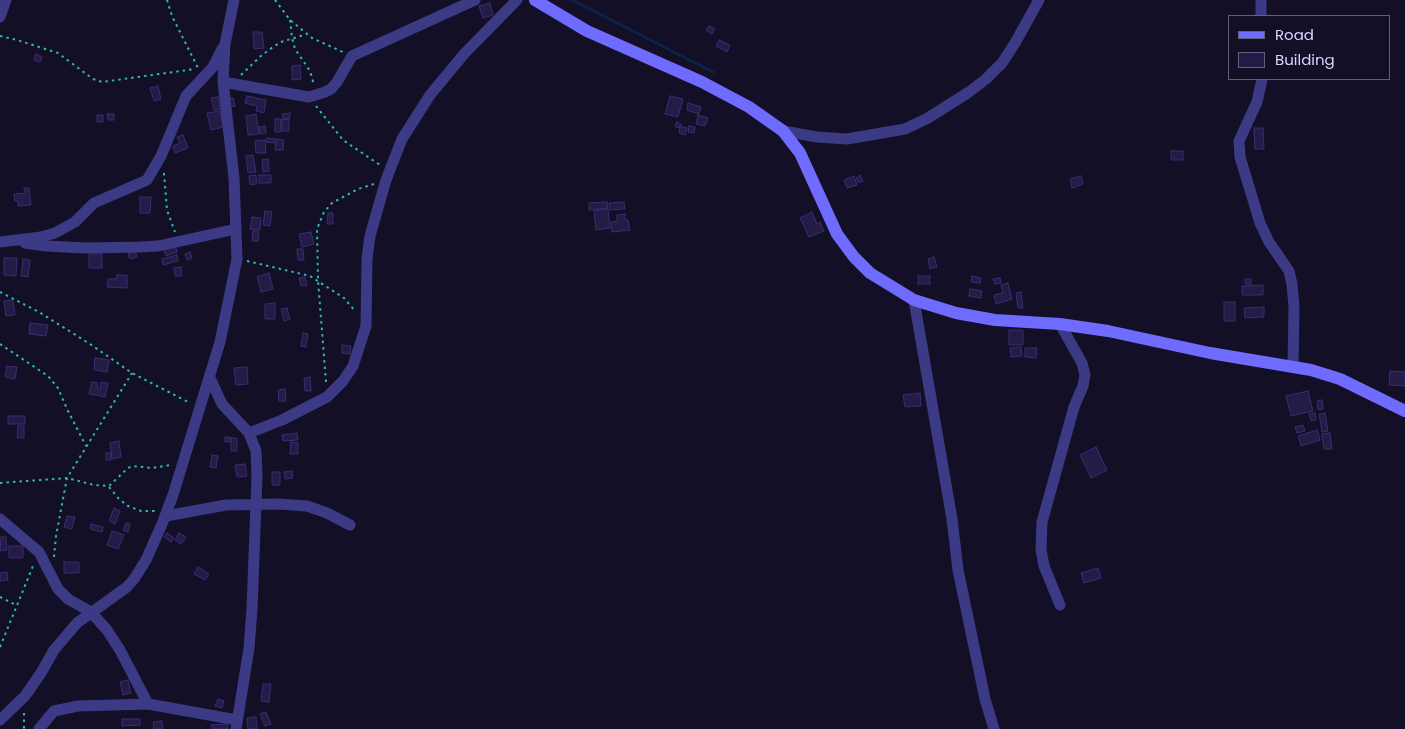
<!DOCTYPE html>
<style>
body{margin:0}
#map{position:relative;width:1405px;height:729px;overflow:hidden;background:#130f26;font-family:Poppins,sans-serif}
canvas{display:block}
.legend{position:absolute;left:1228px;top:15px;width:162px;height:65px;box-sizing:border-box;background:#130f26;border:1px solid #625e7d;margin:0;padding:6px 9px;list-style:none;font-size:15px;color:#d9d4ff}
.legend li{display:flex;align-items:center;gap:10px;height:25px}
.legend b{width:25px;border:1px solid #625e7d}
</style>
<div id="map">
<canvas width="1405" height="729"></canvas>
<ul class="legend">
<li><b style="height:6px;background:#6f6bff"></b>Road</li>
<li><b style="height:14px;background:#241b47"></b>Building</li>
</ul>
</div>
<script>
const ctx = document.querySelector('canvas').getContext('2d');
ctx.lineJoin = 'round';
function shape(rows) {
  const path = new Path2D();
  for (const r of rows) {
    path.moveTo(r[0], r[1]);
    for (let i = 2; i < r.length; i += 2) path.lineTo(r[i], r[i + 1]);
  }
  return path;
}
function trace(path, color, width, dash) {
  ctx.strokeStyle = color;
  ctx.lineWidth = width;
  ctx.lineCap = dash ? 'butt' : 'round';
  ctx.setLineDash(dash || []);
  ctx.stroke(path);
}
function paint(path, color) {
  ctx.fillStyle = color;
  ctx.fill(path, 'evenodd');
}
trace(shape([
 [572,0,713,72]
]), '#0c2248', 3);
const building = shape([
 [490,3,493,15,483,18,479,6,490,3],
 [709,26,715,29,712,34,706,30,709,26],
 [253,32,262,32,264,48,254,49,253,32],
 [719,40,730,45,727,52,716,46,719,40],
 [36,54,42,57,40,62,34,60,36,54],
 [300,65,301,79,292,80,292,66,300,65],
 [158,86,161,99,154,101,150,88,158,86],
 [247,96,266,100,264,113,256,111,257,106,245,103,247,96],
 [670,96,683,99,678,117,665,114,670,96],
 [218,97,221,109,214,110,211,98,218,97],
 [228,98,233,98,235,106,229,107,228,98],
 [688,103,701,107,699,114,687,110,688,103],
 [220,111,223,127,211,130,207,113,220,111],
 [290,113,290,118,283,119,282,114,290,113],
 [107,114,114,114,114,120,108,120,107,114],
 [256,114,259,134,248,135,246,116,256,114],
 [97,115,103,115,103,122,97,122,97,115],
 [698,115,708,118,705,126,696,124,698,115],
 [275,119,281,119,281,132,275,132,275,119],
 [289,119,289,131,282,131,281,120,289,119],
 [677,122,681,124,679,128,675,126,677,122],
 [265,126,266,133,260,134,259,127,265,126],
 [680,126,687,128,685,135,679,133,680,126],
 [689,126,695,127,694,133,688,132,689,126],
 [1254,128,1263,128,1264,149,1255,149,1254,128],
 [183,135,188,148,175,153,173,146,180,143,177,137,183,135],
 [267,138,275,139,274,143,266,142,267,138],
 [276,139,284,140,283,150,275,150,276,139],
 [265,140,266,153,256,153,255,141,265,140],
 [1171,151,1183,151,1183,160,1171,160,1171,151],
 [253,155,256,172,248,173,246,156,253,155],
 [268,159,269,171,263,172,262,160,268,159],
 [256,175,257,184,250,185,249,176,256,175],
 [259,175,271,175,271,183,259,183,259,175],
 [860,175,863,181,859,183,856,178,860,175],
 [854,176,857,185,847,188,844,180,854,176],
 [1081,176,1083,184,1072,188,1070,179,1081,176],
 [24,188,29,188,31,205,18,206,18,201,15,201,14,194,25,193,24,188],
 [140,197,151,197,150,213,140,213,140,197],
 [607,202,608,208,589,210,589,203,607,202],
 [624,202,625,209,610,210,609,203,624,202],
 [608,209,610,228,596,230,594,211,608,209],
 [265,211,272,212,270,226,263,225,265,211],
 [812,212,817,224,820,222,824,231,809,237,800,218,812,212],
 [328,213,333,213,333,224,327,224,328,213],
 [625,214,625,220,628,220,630,230,612,232,611,222,617,221,617,215,625,214],
 [252,217,261,218,260,230,250,229,252,217],
 [253,231,259,232,258,241,252,241,253,231],
 [311,232,314,244,302,247,299,234,311,232],
 [176,247,177,252,166,256,164,250,176,247],
 [297,249,303,249,304,260,298,260,297,249],
 [135,251,137,257,130,259,128,254,135,251],
 [190,252,192,258,187,260,185,254,190,252],
 [89,254,102,254,102,268,89,268,89,254],
 [177,255,178,261,163,265,162,259,177,255],
 [934,257,937,267,930,269,928,259,934,257],
 [4,258,17,258,16,276,4,275,4,258],
 [23,259,30,260,28,277,21,276,23,259],
 [181,267,182,276,175,276,174,268,181,267],
 [269,273,273,289,261,292,257,277,269,273],
 [117,275,127,275,127,288,107,287,108,279,116,279,117,275],
 [918,276,930,276,930,284,918,284,918,276],
 [972,276,981,278,980,283,971,282,972,276],
 [305,277,307,285,301,286,299,278,305,277],
 [1000,278,1001,283,995,284,993,279,1000,278],
 [1245,279,1251,279,1251,284,1245,284,1245,279],
 [1008,283,1012,299,996,304,994,295,1003,293,1001,285,1008,283],
 [1263,285,1263,295,1242,295,1242,286,1263,285],
 [970,289,982,291,981,298,969,296,970,289],
 [1021,292,1023,308,1018,308,1016,293,1021,292],
 [13,300,15,315,6,316,4,301,13,300],
 [1224,302,1235,302,1235,321,1224,321,1224,302],
 [275,303,275,319,265,319,265,304,275,303],
 [1264,307,1264,317,1245,318,1244,308,1264,307],
 [287,308,290,319,284,321,281,309,287,308],
 [30,323,48,325,46,336,29,334,30,323],
 [1009,330,1023,330,1023,345,1009,345,1009,330],
 [303,333,308,334,306,347,301,346,303,333],
 [342,345,351,346,350,354,342,353,342,345],
 [1021,347,1022,356,1011,357,1010,348,1021,347],
 [1025,348,1037,348,1036,358,1025,357,1025,348],
 [95,358,109,360,107,372,94,370,95,358],
 [7,366,17,367,15,379,5,377,7,366],
 [247,367,248,384,236,385,234,368,247,367],
 [1390,371,1405,372,1405,386,1389,385,1390,371],
 [310,377,311,391,305,391,304,378,310,377],
 [92,382,98,383,97,388,100,389,101,382,108,383,105,397,89,394,92,382],
 [285,389,286,401,279,401,278,390,285,389],
 [1308,391,1313,411,1291,416,1286,396,1308,391],
 [920,393,921,406,905,407,903,395,920,393],
 [1322,400,1323,409,1318,410,1317,401,1322,400],
 [1315,413,1316,420,1311,421,1309,414,1315,413],
 [1325,413,1328,431,1322,432,1319,414,1325,413],
 [8,416,25,416,25,424,8,424,8,416],
 [1303,425,1305,431,1297,433,1295,427,1303,425],
 [18,426,24,426,24,438,17,438,18,426],
 [1317,430,1320,440,1301,446,1298,436,1317,430],
 [297,433,298,440,283,441,282,435,297,433],
 [1330,433,1332,449,1324,449,1322,434,1330,433],
 [225,437,230,437,230,442,225,442,225,437],
 [231,438,237,438,237,451,231,451,231,438],
 [119,441,121,457,112,459,110,443,119,441],
 [291,442,298,443,298,454,290,454,291,442],
 [1096,447,1107,470,1091,478,1080,455,1096,447],
 [106,453,111,453,111,460,106,460,106,453],
 [212,455,218,456,216,468,210,467,212,455],
 [245,464,247,476,237,477,235,465,245,464],
 [292,471,293,478,285,479,284,472,292,471],
 [272,472,280,472,280,485,272,485,272,472],
 [114,508,120,511,115,524,109,521,114,508],
 [67,516,75,517,72,529,64,527,67,516],
 [126,523,130,524,128,532,123,530,126,523],
 [91,524,103,527,102,532,90,529,91,524],
 [112,531,124,535,118,549,107,545,112,531],
 [167,533,174,538,171,542,164,537,167,533],
 [179,533,186,537,181,544,175,540,179,533],
 [1,537,6,537,7,550,0,551,1,537],
 [9,546,23,546,23,558,9,558,9,546],
 [64,562,79,562,79,573,64,573,64,562],
 [198,567,209,574,205,580,194,574,198,567],
 [1098,568,1101,578,1084,583,1081,573,1098,568],
 [7,572,8,580,0,581,0,573,7,572],
 [128,680,131,693,123,695,120,682,128,680],
 [263,684,271,684,269,702,261,701,263,684],
 [218,699,224,701,222,708,215,706,218,699],
 [266,712,271,724,265,726,260,714,266,712],
 [256,717,257,729,248,729,247,718,256,717],
 [122,719,140,719,140,725,122,726,122,719],
 [162,721,163,729,154,729,153,722,162,721],
 [227,724,228,729,212,729,211,725,227,724]
]);
paint(building, '#241b47');
trace(building, '#3b2d73', 1);
trace(shape([
 [167,0,172,16,198,68],
 [275,0,290,20,312,38,343,52],
 [290,20,292,38,295,49,310,71,314,85],
 [0,36,17,40,58,53,93,79,102,82,195,69],
 [241,75,262,55,273,47,281,42,307,34],
 [316,106,343,140,380,165],
 [164,173,167,210,175,232],
 [247,261,310,276,344,298,355,311],
 [0,292,39,312,90,344,132,373,190,403],
 [0,344,48,376,58,388,67,409,86,446],
 [326,382,318,280,317,229,324,212,332,203,358,189,374,184],
 [0,483,67,478,94,485,109,486,128,468,133,466,152,468,171,465],
 [109,487,119,499,128,506,141,511,155,511],
 [54,557,56,536,67,478,132,373],
 [0,597,16,605],
 [0,647,33,566],
 [24,713,24,729]
]), '#2fb8b0', 2, [2.5, 4]);
trace(shape([
 [1261,0,1261,16],
 [0,17,6,0],
 [1262,79,1257,102,1239,141,1240,157,1260,223,1269,242,1289,271,1292,284,1294,307,1293,367],
 [223,82,309,97,325,92,331,89,337,82,352,56,475,0],
 [783,131,817,137,847,139,905,129,928,118,969,92,986,79,1002,63,1015,43,1039,0],
 [0,242,41,237,55,233,75,222,94,203,147,180,161,156,186,96,213,67,222,49],
 [25,243,46,246,86,248,140,247,158,246,236,229],
 [914,300,952,519,958,570,985,699,994,729],
 [210,378,222,404,249,433,256,451,257,476,252,609,249,648,236,729],
 [249,433,282,420,327,397,343,381,353,366,366,326,367,259,370,236,386,180,402,139,430,95,464,54,517,0],
 [166,516,226,505,279,504,307,506,327,513,350,525],
 [0,519,39,552,58,589,68,599,91,612,107,630,120,650,148,704],
 [1060,605,1044,566,1041,549,1042,522,1074,407,1083,386,1085,375,1082,363,1060,324],
 [0,720,25,696,41,673,54,650,77,623,127,587,134,579,146,560,162,524,173,495,220,342,237,259,234,178,223,82,225,44,234,0],
 [39,729,54,711,78,706,148,704,237,720]
]), '#3d3a85', 11);
trace(shape([
 [535,0,587,31,702,82,749,107,783,131,800,153,837,234,854,257,870,273,914,300,956,313,995,320,1060,324,1108,331,1210,353,1311,370,1340,379,1405,411]
]), '#6f6bff', 12);
</script>
